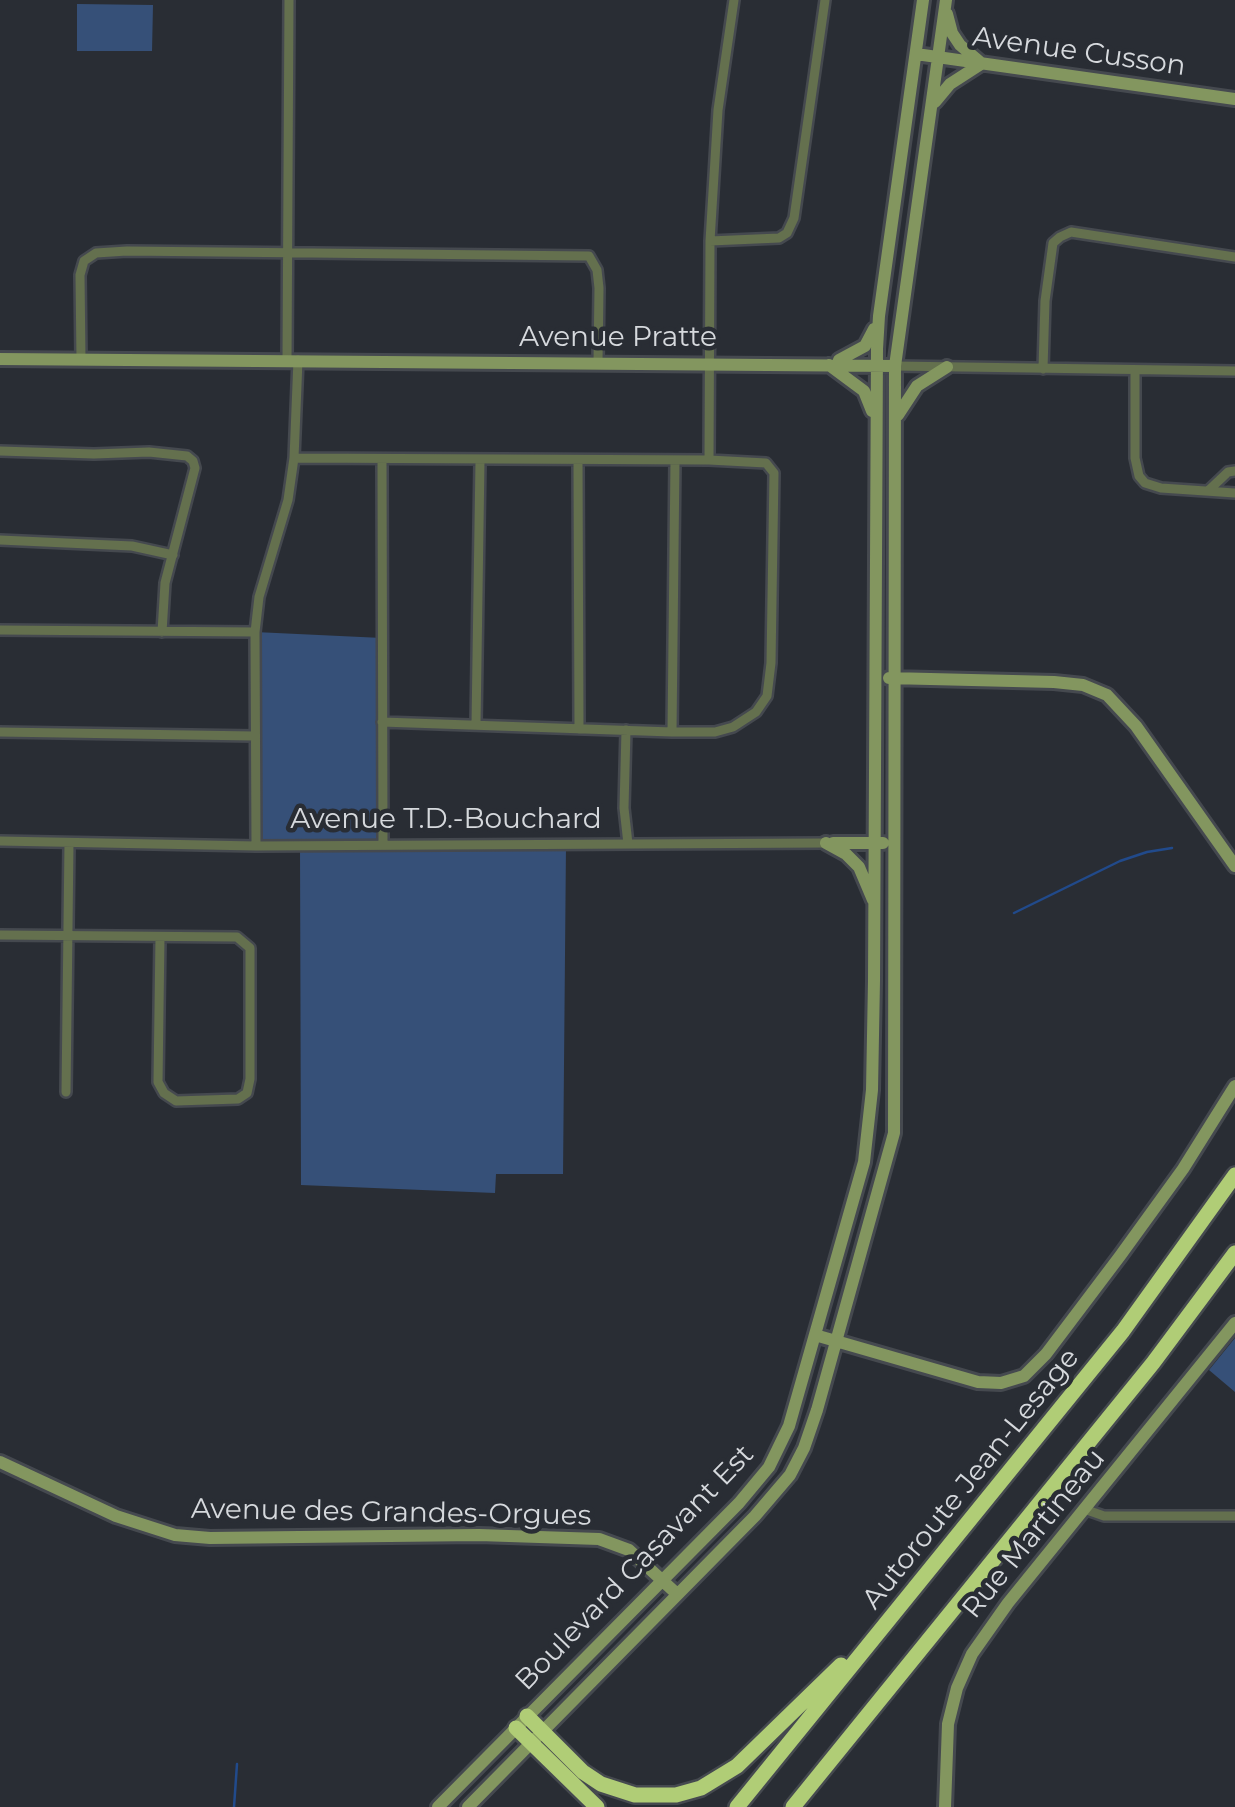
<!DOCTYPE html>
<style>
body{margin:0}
canvas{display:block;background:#292d34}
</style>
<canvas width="1235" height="1807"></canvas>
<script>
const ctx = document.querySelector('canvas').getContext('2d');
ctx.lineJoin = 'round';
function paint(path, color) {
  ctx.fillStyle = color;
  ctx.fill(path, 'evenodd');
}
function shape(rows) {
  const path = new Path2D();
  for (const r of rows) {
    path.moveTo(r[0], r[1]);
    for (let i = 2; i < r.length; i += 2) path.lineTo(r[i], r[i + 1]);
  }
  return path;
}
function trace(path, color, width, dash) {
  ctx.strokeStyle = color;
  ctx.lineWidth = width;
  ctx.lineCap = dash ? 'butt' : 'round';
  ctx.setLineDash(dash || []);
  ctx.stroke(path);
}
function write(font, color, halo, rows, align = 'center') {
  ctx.font = font + ' Montserrat,sans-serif';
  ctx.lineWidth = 9;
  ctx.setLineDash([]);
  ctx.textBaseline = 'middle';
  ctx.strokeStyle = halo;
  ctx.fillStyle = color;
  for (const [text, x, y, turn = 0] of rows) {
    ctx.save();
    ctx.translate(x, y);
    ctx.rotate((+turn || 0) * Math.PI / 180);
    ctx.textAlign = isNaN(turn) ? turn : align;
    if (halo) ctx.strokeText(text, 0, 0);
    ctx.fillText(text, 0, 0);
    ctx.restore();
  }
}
paint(shape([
 [77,4,153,5,152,51,77,51],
 [255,632,382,638,383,845,566,844,563,1174,496,1174,495,1193,301,1185,300,846,256,846],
 [1235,1338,1235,1392,1209,1370]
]), '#365078');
trace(shape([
 [1014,913,1120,861,1147,852,1172,848],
 [234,1807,237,1764]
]), '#214a8b', 2.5);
const street = shape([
 [710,241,779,238,787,233,794,218,825,0],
 [81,359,80,275,84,261,96,253,127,251,589,256,597,270,599,288,598,362],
 [287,360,289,0],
 [895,366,1235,371],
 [1043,369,1045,301,1053,243,1060,237,1071,232,1235,257],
 [1135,370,1135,458,1139,476,1145,483,1161,488,1235,493],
 [0,451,94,454,149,452,187,456,193,461,195,468,165,583,162,632],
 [294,458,709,460,766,463,774,473,771,663,767,696,756,712,733,727,715,732,672,732,382,722],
 [382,460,383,845],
 [709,460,710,241,718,110,734,0],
 [578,461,579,729],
 [1209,490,1228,472,1235,471],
 [0,540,132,546,173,555],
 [0,630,255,632],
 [476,724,480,461],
 [626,730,624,808,628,844],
 [0,732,254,736],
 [672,732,675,460],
 [0,841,256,846,826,843],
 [256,846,255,632,259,597,288,500,294,458,298,360],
 [0,935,237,937,250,948,250,1079,247,1093,238,1099,176,1101,164,1093,158,1082,160,937],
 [66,1092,69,843],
 [1084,1509,1104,1516,1235,1516]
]);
const secondary = shape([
 [947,14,952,33,960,45,980,62],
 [916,54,1235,99],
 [935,102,950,84,981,64],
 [0,359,895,366],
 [839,360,865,346,874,329],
 [829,365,864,391,872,411],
 [898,415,917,386,947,367],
 [889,678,1054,682,1083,685,1107,695,1136,726,1235,866],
 [826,843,846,854,859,867,873,900],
 [833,843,883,843],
 [815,1335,978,1382,1001,1383,1024,1376,1046,1354,1120,1256,1183,1169,1235,1086],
 [0,1462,116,1516,175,1535,210,1538,479,1535,599,1539,629,1550,677,1594],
 [438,1807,739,1503,769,1467,789,1426,864,1162,872,1090,874,981,877,349,879,316,923,0],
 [468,1807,755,1516,790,1475,804,1448,817,1410,894,1133,895,366,946,0],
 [945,1807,948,1724,957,1688,972,1654,1008,1603,1235,1323]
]);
const highway = shape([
 [527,1716,583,1772,601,1784,635,1795,676,1795,701,1788,737,1766,841,1665],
 [516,1728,597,1807],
 [737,1807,1123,1331,1235,1175],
 [793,1807,1153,1363,1235,1253]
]);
trace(street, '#45494f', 14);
trace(secondary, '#45494f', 18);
trace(highway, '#45494f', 20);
trace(street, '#64704e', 9);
trace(secondary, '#83965f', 12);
trace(highway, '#b0cd76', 15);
write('28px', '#d6d9dd', '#292d34', [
 ["Avenue Cusson",1079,52,8],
 ["Avenue Pratte",618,338],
 ["Avenue T.D.-Bouchard",446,820],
 ["Autoroute Jean-Lesage",971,1479,-51],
 ["Avenue des Grandes-Orgues",391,1513,1],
 ["Rue Martineau",1034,1534,-51],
 ["Boulevard Casavant Est",635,1568,-46]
]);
</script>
